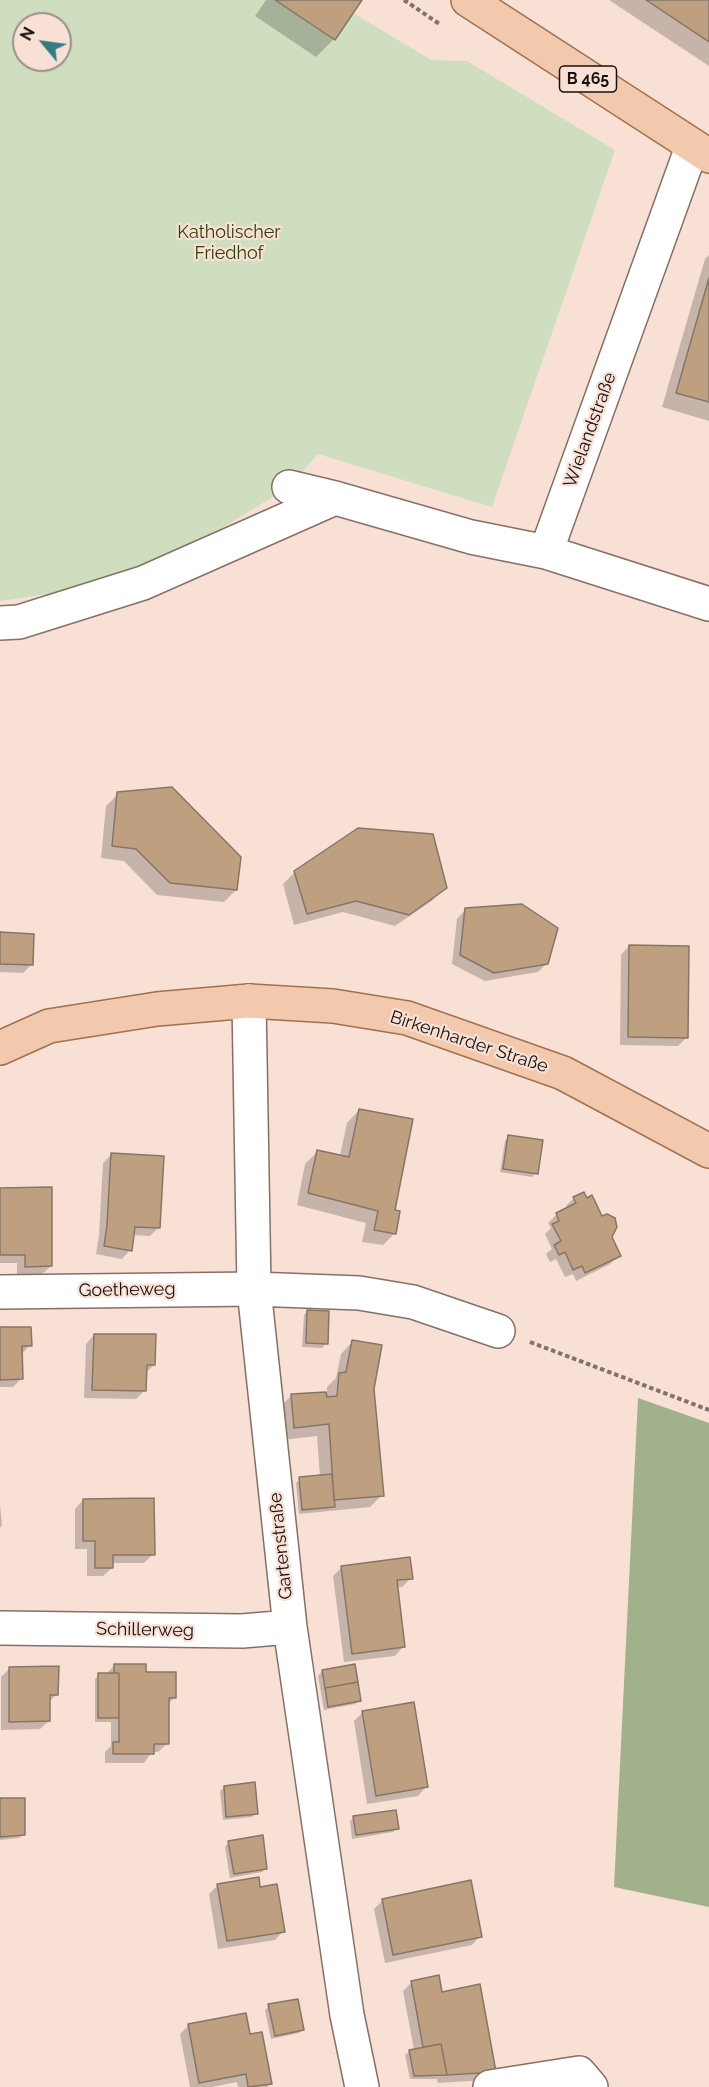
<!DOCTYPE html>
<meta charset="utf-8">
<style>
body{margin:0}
#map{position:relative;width:709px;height:2087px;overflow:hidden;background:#f8e0d5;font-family:Raleway,sans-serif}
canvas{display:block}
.north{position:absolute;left:12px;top:12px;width:60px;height:60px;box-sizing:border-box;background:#f8e0d5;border:2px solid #9e8d85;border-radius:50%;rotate:299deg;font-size:16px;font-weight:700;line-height:24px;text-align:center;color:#18100d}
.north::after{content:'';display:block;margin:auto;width:21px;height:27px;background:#347d83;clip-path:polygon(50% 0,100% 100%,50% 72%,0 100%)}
</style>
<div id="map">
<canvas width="709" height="2087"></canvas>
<div class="north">N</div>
</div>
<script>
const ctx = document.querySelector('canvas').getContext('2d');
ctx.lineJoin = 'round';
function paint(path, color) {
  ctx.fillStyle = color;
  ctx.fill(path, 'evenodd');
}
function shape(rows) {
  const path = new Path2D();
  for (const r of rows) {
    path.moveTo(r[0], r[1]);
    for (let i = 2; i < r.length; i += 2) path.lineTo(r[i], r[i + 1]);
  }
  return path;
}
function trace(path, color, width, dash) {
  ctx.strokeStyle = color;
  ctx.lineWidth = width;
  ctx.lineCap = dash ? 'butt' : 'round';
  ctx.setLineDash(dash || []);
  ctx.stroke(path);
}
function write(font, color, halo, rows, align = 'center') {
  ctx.font = font + ' Raleway,sans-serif';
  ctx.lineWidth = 4.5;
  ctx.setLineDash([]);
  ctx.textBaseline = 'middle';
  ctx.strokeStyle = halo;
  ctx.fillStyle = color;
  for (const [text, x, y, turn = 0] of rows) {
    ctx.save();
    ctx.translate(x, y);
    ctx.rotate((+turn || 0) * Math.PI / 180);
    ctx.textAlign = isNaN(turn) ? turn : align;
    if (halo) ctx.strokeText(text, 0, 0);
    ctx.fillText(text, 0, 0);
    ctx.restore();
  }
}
paint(shape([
 [0,0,275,0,335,40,353,13,431,60,467,61,615,150,492,507,318,454,289,487,191,547,76,590,0,601],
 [24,24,60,24,60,60,24,60]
]), '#cfdebf');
paint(shape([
 [638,1398,709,1423,709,1907,614,1887]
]), '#a0b18c');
paint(shape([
 [266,0,360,0,334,39,316,57,255,16],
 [609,0,709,0,709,66],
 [709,255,709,421,662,407,705,259],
 [118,794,236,890,224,902,157,895,124,861,101,858,106,806],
 [295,872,445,887,433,900,395,926,343,912,294,925,283,884],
 [465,910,547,963,538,972,485,981,452,964,457,919],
 [0,934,32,964,23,973,0,972],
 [629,946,687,1037,678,1046,620,1045,621,955],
 [359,1110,393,1211,395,1233,383,1245,362,1242,366,1223,297,1205,305,1164,317,1152,340,1156,347,1123],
 [509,1137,536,1173,532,1177,500,1172,505,1141],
 [111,1155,159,1227,150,1236,133,1235,130,1250,122,1259,96,1254,99,1235,103,1163],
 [0,1189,51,1266,42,1274,17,1275,17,1263,0,1263],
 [574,1198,602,1218,619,1255,610,1264,576,1281,573,1274,565,1277,556,1259,550,1262,546,1254,552,1249,545,1234,551,1228,548,1223,557,1214,567,1209,566,1206],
 [308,1311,326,1344,322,1348,302,1347,304,1315],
 [0,1329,30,1345,21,1355,21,1379,13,1387,0,1387],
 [94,1335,154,1365,145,1373,145,1390,136,1399,84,1398,86,1344],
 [353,1341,373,1389,382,1495,370,1507,299,1514,296,1483,300,1479,320,1477,317,1436,282,1440,280,1407,292,1395,327,1393,327,1387,336,1378,341,1354],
 [83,1500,153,1554,144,1563,111,1563,112,1568,103,1576,87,1576,87,1549,75,1549,75,1509],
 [0,1504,2,1525,0,1528],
 [342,1567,411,1578,402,1587,396,1587,403,1647,395,1656,344,1662,333,1576],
 [114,1666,145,1673,174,1698,167,1705,167,1744,158,1752,152,1752,144,1763,105,1763,105,1752,111,1746,111,1722,95,1722,95,1679,99,1674,105,1675],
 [10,1668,57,1694,48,1703,49,1721,40,1729,1,1730,1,1677],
 [322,1671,359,1700,355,1704,324,1710,318,1676],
 [363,1712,426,1787,418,1796,367,1804,354,1721],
 [224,1787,257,1813,252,1817,223,1820,220,1791],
 [0,1799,24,1834,19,1838,0,1840],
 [354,1817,397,1828,393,1832,352,1839,350,1821],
 [229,1842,266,1868,262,1872,230,1878,225,1847],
 [470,1882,480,1936,472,1945,385,1963,374,1909,382,1901],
 [218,1885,258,1888,283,1931,275,1940,218,1949,209,1894],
 [412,1982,441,1993,479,1986,486,2080,438,2083,437,2079,410,2079,405,2055,410,2051,414,2050,403,1991],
 [269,2006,303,2029,299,2033,271,2039,265,2010],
 [188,2026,249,2036,270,2084,267,2087,238,2087,237,2082,212,2087,190,2087,180,2034]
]), '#0003');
const building = shape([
 [275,0,362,0,335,40,275,0],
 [646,0,709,0,709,42,646,0],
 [709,278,709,402,676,393,709,278],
 [172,787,241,857,237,890,170,883,136,849,112,846,117,792,172,787],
 [358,828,433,834,447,888,409,915,356,901,307,914,294,871,358,828],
 [522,904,558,928,548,964,494,973,460,955,465,908,522,904],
 [0,932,34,934,33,965,0,964,0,932],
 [629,945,689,946,688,1038,628,1037,629,945],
 [359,1109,413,1119,395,1210,400,1211,396,1234,374,1230,378,1211,308,1193,317,1150,349,1157,359,1109],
 [508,1135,543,1140,538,1174,503,1169,508,1135],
 [111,1153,164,1156,160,1228,135,1227,132,1251,104,1246,107,1225,111,1153],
 [52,1187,52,1266,25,1267,25,1255,0,1255,0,1188,52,1187],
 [584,1192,587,1198,592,1195,602,1216,607,1214,615,1218,617,1227,612,1237,621,1256,585,1273,582,1266,573,1270,565,1252,559,1255,554,1245,561,1241,552,1224,559,1221,556,1213,576,1203,573,1197,584,1192],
 [307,1310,329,1311,328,1344,306,1343,307,1310],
 [0,1327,31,1327,32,1346,22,1346,23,1379,0,1380,0,1327],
 [94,1334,156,1334,155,1365,147,1365,146,1391,92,1390,94,1334],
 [352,1340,382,1345,374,1389,384,1496,334,1500,329,1424,294,1428,291,1394,326,1392,327,1397,337,1396,339,1373,346,1372,352,1340],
 [332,1474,335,1507,302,1510,299,1477,332,1474],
 [154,1498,155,1555,113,1555,113,1568,95,1568,95,1541,83,1541,83,1499,154,1498],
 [410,1557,413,1579,397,1580,405,1647,352,1654,341,1566,410,1557],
 [114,1664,146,1664,146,1672,176,1672,176,1698,169,1698,169,1744,154,1744,154,1754,113,1754,113,1742,119,1742,119,1673,114,1673,114,1664],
 [355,1664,358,1682,325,1688,322,1670,355,1664],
 [59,1666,58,1695,50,1695,50,1721,9,1722,9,1667,59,1666],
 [98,1673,119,1673,119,1718,98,1718,98,1673],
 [358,1682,361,1701,328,1707,325,1688,358,1682],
 [414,1702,428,1787,376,1796,362,1711,414,1702],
 [255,1782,258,1814,226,1817,224,1786,255,1782],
 [0,1798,25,1798,25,1835,0,1837,0,1798],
 [396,1810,399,1829,356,1835,353,1816,396,1810],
 [263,1835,267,1869,234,1874,228,1841,263,1835],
 [259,1877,260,1887,277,1884,285,1932,227,1941,217,1884,259,1877],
 [471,1880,482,1937,393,1955,382,1899,471,1880],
 [439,1975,442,1992,480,1984,496,2072,447,2075,441,2044,423,2047,411,1981,439,1975],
 [298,1999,304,2030,275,2036,268,2004,298,1999],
 [246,2013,250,2034,262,2032,272,2084,248,2087,246,2074,199,2083,188,2024,246,2013],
 [441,2044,447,2075,414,2076,409,2050,441,2044]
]);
paint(building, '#bea080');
trace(building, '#857667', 1.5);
const minor = shape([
 [289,487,335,498,471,537,546,552,709,604],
 [546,552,692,147],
 [0,623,19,622,143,583,335,498],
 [249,1001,254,1289,290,1627,347,2015,362,2087],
 [0,1292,254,1289,359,1293,413,1302,498,1331],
 [0,1628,242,1631,290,1627],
 [490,2087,579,2073,591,2087]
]);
const major = shape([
 [468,0,709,156],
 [0,1048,49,1026,157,1009,249,1001,333,1006,407,1018,563,1073,709,1151]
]);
trace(minor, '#857067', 36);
trace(major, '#a07151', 36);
trace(shape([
 [404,0,441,25],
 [530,1342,709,1410]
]), '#81726b', 4, [4.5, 3]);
trace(minor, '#fff', 33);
trace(major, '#f2c9ad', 33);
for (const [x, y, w] of [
 [588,79,57]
]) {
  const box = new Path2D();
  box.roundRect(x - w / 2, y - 13, w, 26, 4.5);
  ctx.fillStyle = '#f8e0d5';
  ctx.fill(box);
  trace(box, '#18100d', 1.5);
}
write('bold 16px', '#18100d', null, [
 ["B 465",588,79]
]);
write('18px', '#2d4206', '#f8e0d5', [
 ["Katholischer",229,233],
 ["Friedhof",229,254]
]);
write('18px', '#18100d', '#f8e0d5', [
 ["Wielandstraße",590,430,-70],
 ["Birkenharder Straße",469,1042,18],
 ["Goetheweg",127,1290,-1],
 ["Gartenstraße",281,1546,-96],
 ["Schillerweg",145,1630,1]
]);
</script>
